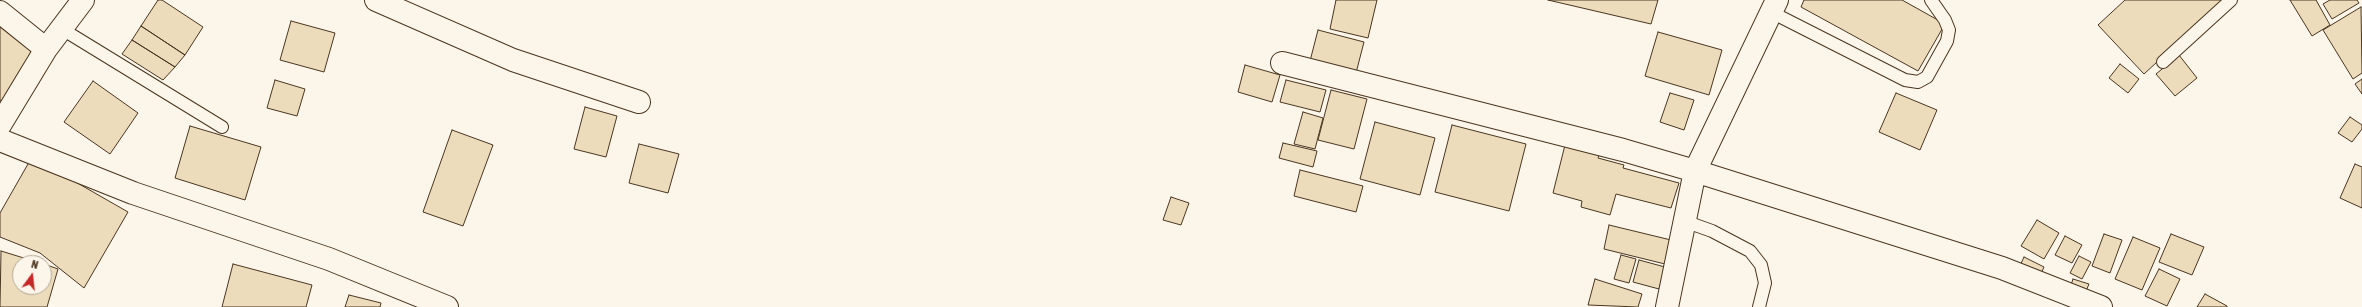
<!DOCTYPE html>
<style>
body{margin:0}
#map{position:relative;width:2362px;height:307px;overflow:hidden;background:#fbf6e9;font-family:"Asap Condensed",sans-serif}
canvas{display:block}
.north{position:absolute;left:12px;top:255px;width:40px;height:40px;box-sizing:border-box;background:#fbf6e9;border:1px solid #b4a999;border-radius:50%;rotate:15deg;font-size:11px;font-weight:700;line-height:16px;text-align:center;color:#4a3520}
.north::after{content:'';display:block;margin:auto;width:14px;height:18px;background:#c62828;clip-path:polygon(50% 0,100% 100%,50% 72%,0 100%)}
</style>
<div id="map">
<canvas width="2362" height="307"></canvas>
<div class="north">N</div>
</div>
<script>
const ctx = document.querySelector('canvas').getContext('2d');
ctx.lineJoin = 'round';
function paint(path, color) {
  ctx.fillStyle = color;
  ctx.fill(path, 'evenodd');
}
function shape(rows) {
  const path = new Path2D();
  for (const r of rows) {
    path.moveTo(r[0], r[1]);
    for (let i = 2; i < r.length; i += 2) path.lineTo(r[i], r[i + 1]);
  }
  return path;
}
function trace(path, color, width, dash) {
  ctx.strokeStyle = color;
  ctx.lineWidth = width;
  ctx.lineCap = dash ? 'butt' : 'round';
  ctx.setLineDash(dash || []);
  ctx.stroke(path);
}
const building = shape([
 [158,0,162,0,203,27,185,55,141,26,158,0],
 [1336,0,1377,0,1368,38,1330,29,1336,0],
 [1548,0,1658,0,1651,24,1548,0],
 [1804,0,1902,0,1945,24,1918,71,1801,7,1804,0],
 [2125,0,2224,0,2144,74,2098,25,2125,0],
 [2290,0,2316,0,2330,25,2312,36,2290,0],
 [2330,0,2357,0,2359,3,2332,19,2323,4,2330,0],
 [2361,7,2362,73,2353,79,2323,30,2361,7],
 [0,19,41,48,2,101,0,100,0,19],
 [291,21,335,33,324,72,280,60,291,21],
 [141,26,185,55,175,67,132,40,141,26],
 [1318,30,1364,42,1356,73,1310,61,1318,30],
 [1658,32,1722,50,1709,95,1645,76,1658,32],
 [132,40,175,67,163,80,122,54,132,40],
 [2179,55,2197,78,2175,96,2156,74,2179,55],
 [2120,64,2139,79,2128,93,2109,78,2120,64],
 [1245,65,1280,75,1272,102,1238,92,1245,65],
 [2362,79,2362,94,2355,84,2362,79],
 [275,80,305,89,297,116,267,108,275,80],
 [1286,80,1326,90,1320,112,1280,102,1286,80],
 [93,81,138,113,110,154,64,122,93,81],
 [1331,90,1367,99,1354,149,1318,140,1331,90],
 [1670,93,1694,100,1684,130,1660,122,1670,93],
 [1896,93,1937,110,1920,150,1879,132,1896,93],
 [585,107,617,116,606,157,574,149,585,107],
 [1303,112,1323,118,1315,149,1294,144,1303,112],
 [2350,117,2362,125,2362,129,2352,142,2338,133,2350,117],
 [1375,122,1435,138,1420,195,1360,179,1375,122],
 [1452,125,1526,144,1509,211,1435,192,1452,125],
 [190,126,261,147,245,200,175,178,190,126],
 [452,130,493,145,463,226,423,212,452,130],
 [1566,141,1601,150,1598,158,1624,165,1623,168,1679,183,1671,208,1616,194,1610,215,1581,207,1582,201,1553,193,1566,141],
 [1283,143,1317,151,1313,167,1279,158,1283,143],
 [639,144,679,154,668,193,629,183,639,144],
 [32,157,128,212,84,288,40,253,0,237,0,213,32,157],
 [2355,164,2362,167,2362,208,2340,198,2355,164],
 [1300,170,1363,186,1356,212,1294,196,1300,170],
 [1171,197,1189,203,1181,225,1163,220,1171,197],
 [2037,220,2059,233,2044,259,2021,246,2037,220],
 [1609,225,1671,240,1665,264,1604,249,1609,225],
 [2104,234,2122,240,2110,273,2092,266,2104,234],
 [2171,234,2204,247,2192,275,2159,262,2171,234],
 [2065,236,2082,245,2072,263,2055,255,2065,236],
 [2133,237,2160,248,2142,290,2115,279,2133,237],
 [1,251,40,263,20,263,20,287,44,287,44,264,58,269,47,307,0,307,1,251],
 [1621,255,1636,259,1629,283,1614,279,1621,255],
 [2079,256,2091,262,2082,279,2070,273,2079,256],
 [2024,257,2044,267,2039,278,2019,268,2024,257],
 [1639,260,1665,267,1659,289,1633,282,1639,260],
 [233,264,312,285,306,307,222,307,233,264],
 [2159,269,2180,279,2167,306,2145,296,2159,269],
 [1595,279,1642,294,1638,307,1588,305,1595,279],
 [2073,279,2089,284,2084,296,2069,291,2073,279],
 [2205,294,2227,306,2227,307,2197,307,2205,294],
 [349,295,381,303,380,307,345,307,349,295]
]);
paint(building, '#ecdcbc');
trace(building, '#4a3520', 1);
const lane = shape([
 [1771,12,1905,80,1918,82,1927,77,1947,41,1949,30,1945,20,1931,0],
 [62,29,222,127],
 [2163,62,2231,0],
 [1684,221,1712,231,1750,251,1761,265,1765,283,1759,307]
]);
const street = shape([
 [376,0,513,60,639,102],
 [0,12,46,49],
 [1282,63,1623,150,1695,171,2002,268,2101,307],
 [0,125,46,49,83,0],
 [0,140,133,193,329,259,447,307],
 [1667,307,1695,171,1777,0]
]);
trace(lane, '#4a3520', 14);
trace(street, '#4a3520', 24);
trace(lane, '#fbf6e9', 12);
trace(street, '#fbf6e9', 22);
</script>
